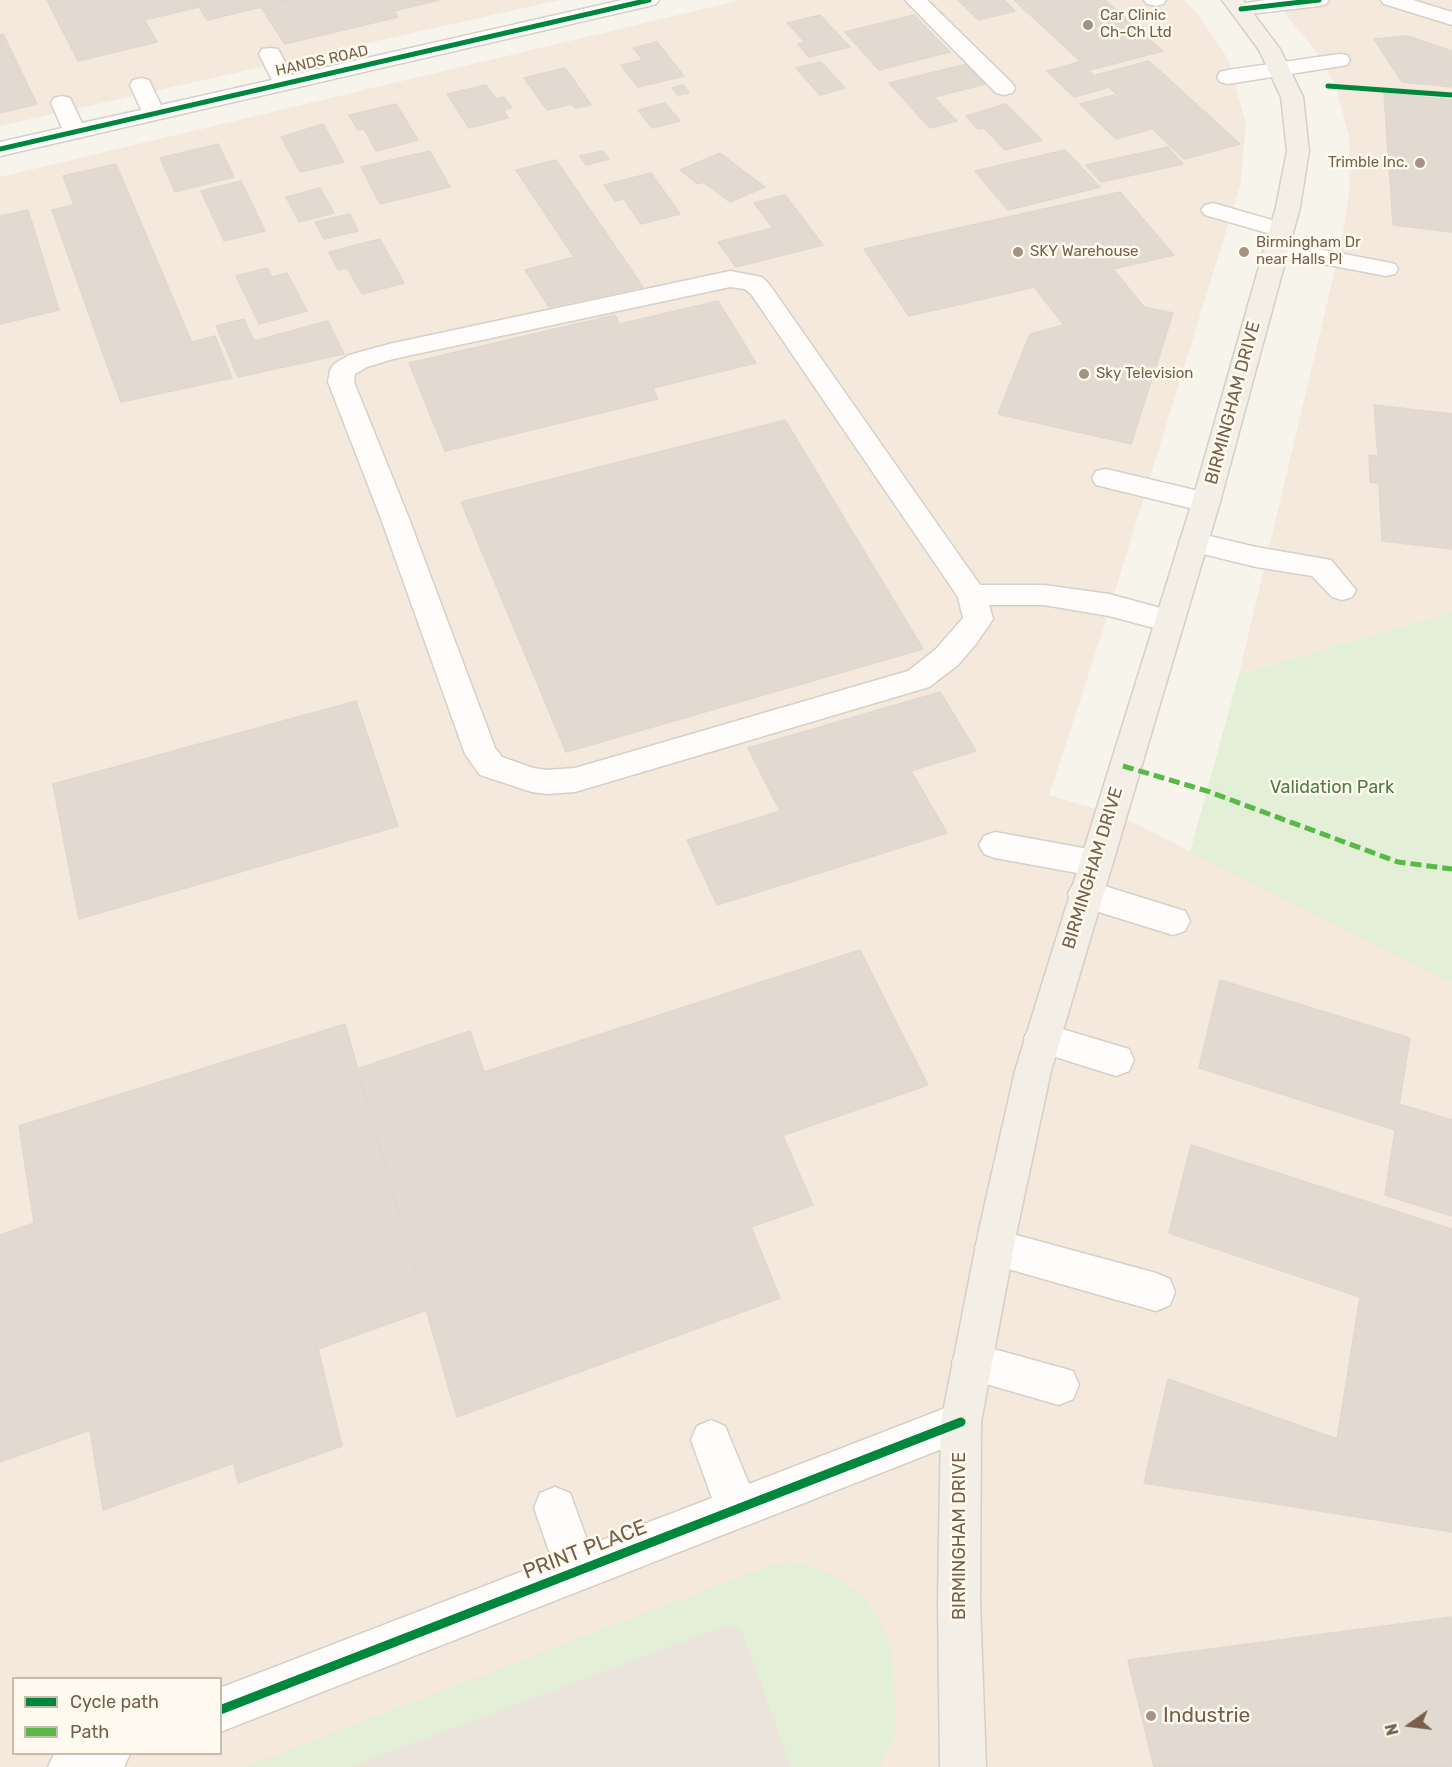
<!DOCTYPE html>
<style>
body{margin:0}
#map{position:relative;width:1452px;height:1767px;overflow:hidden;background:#f7f4ec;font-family:Rubik,sans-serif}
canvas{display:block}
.legend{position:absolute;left:12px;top:1677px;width:210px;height:78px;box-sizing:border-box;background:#fffaef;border:2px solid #c9bcae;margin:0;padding:8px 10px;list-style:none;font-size:18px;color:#775f4c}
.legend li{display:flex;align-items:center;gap:12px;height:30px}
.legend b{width:30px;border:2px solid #c9bcae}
.north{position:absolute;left:1380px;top:1695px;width:60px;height:60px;-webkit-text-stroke:4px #fffaef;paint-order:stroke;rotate:256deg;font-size:16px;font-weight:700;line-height:24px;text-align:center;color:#775f4c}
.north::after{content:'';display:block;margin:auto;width:21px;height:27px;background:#775f4c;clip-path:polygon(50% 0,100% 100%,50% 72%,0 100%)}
</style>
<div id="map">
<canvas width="1452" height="1767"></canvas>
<ul class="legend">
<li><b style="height:8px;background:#00873e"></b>Cycle path</li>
<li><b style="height:8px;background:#58b947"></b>Path</li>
</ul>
<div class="north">N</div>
</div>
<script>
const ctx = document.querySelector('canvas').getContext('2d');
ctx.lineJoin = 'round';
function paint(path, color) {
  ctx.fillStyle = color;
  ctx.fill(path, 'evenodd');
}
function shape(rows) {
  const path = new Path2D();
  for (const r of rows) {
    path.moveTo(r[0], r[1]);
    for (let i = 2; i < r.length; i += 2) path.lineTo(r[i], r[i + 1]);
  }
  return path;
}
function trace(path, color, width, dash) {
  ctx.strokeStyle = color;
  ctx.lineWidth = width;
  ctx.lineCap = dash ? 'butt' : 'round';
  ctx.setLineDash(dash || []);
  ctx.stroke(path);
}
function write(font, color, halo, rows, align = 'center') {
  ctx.font = font + ' Rubik,sans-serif';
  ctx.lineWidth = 5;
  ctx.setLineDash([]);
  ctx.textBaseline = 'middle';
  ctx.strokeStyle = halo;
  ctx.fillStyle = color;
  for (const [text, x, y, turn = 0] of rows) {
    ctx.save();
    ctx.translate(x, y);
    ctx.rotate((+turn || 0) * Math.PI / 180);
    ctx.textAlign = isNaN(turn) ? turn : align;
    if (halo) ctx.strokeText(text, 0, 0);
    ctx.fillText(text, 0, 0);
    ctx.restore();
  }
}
paint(shape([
 [0,0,559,0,0,126],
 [741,0,1184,0,1197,13,1228,59,1246,124,1240,186,1104,627,1049,795,1122,817,1452,983,1452,1767,0,1767,0,177],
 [14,1678,220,1678,220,1754,14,1754],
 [1274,0,1452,0,1452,612,1239,674,1340,249,1350,188,1349,137,1335,84,1314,49]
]), '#f5e8dd');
paint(shape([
 [736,1611,793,1767,337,1767]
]), '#ebe4dd');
paint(shape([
 [1452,612,1452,983,1190,852,1239,674],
 [790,1561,818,1569,841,1579,869,1604,886,1635,894,1666,895,1736,880,1767,791,1767,742,1631,730,1624,350,1767,244,1767,754,1571]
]), '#e3efd7');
const building = shape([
 [47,0,134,0,157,42,78,61,47,0],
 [134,0,195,0,199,7,144,20,134,0],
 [195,0,292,0,207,20,195,0],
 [292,0,386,0,398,17,285,44,261,7,292,0],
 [386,0,439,0,394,11,386,0],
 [958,0,1004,0,1015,11,978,20,958,0],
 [1014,0,1105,0,1163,51,1090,70,1014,0],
 [820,15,850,47,809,57,798,44,805,42,787,23,820,15],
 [914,15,950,52,879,70,845,32,914,15],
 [3,34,37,104,0,113,0,35,3,34],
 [1408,36,1452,51,1452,87,1402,82,1374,39,1408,36],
 [657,42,684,76,638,87,621,65,643,60,633,48,657,42],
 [1149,61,1240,144,1184,159,1096,75,1149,61],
 [821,62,845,88,820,95,796,68,821,62],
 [1079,62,1107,88,1074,97,1047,71,1079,62],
 [967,64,986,84,934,97,957,121,930,128,889,83,967,64],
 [565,68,591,105,575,108,572,104,547,110,524,78,565,68],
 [486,85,496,99,504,97,512,108,503,110,508,118,469,128,447,94,486,85],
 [683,85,689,93,678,95,672,88,683,85],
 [1384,93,1452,100,1452,232,1393,225,1384,93],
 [1114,95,1151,129,1116,139,1080,104,1114,95],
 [665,103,680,121,652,128,638,110,665,103],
 [396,104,418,140,376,151,364,129,358,130,349,115,396,104],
 [1006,104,1042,140,1005,150,984,128,978,129,966,116,1006,104],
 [323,124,344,162,300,172,281,137,323,124],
 [218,144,234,177,175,192,160,158,218,144],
 [1168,147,1183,164,1101,182,1086,165,1168,147],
 [1065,150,1100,187,1008,210,975,171,1065,150],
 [430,151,450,187,380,204,361,167,430,151],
 [603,151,609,159,586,165,580,156,603,151],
 [720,153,765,187,730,202,703,182,698,184,680,170,720,153],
 [556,160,643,287,549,307,525,270,574,257,516,170,556,160],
 [116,164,192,343,107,365,52,210,74,205,63,176,116,164],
 [651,173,680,214,641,224,624,199,615,201,604,185,651,173],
 [241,181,265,231,224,241,201,191,241,181],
 [320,188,334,213,299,222,286,197,320,188],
 [1120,192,1174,255,909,316,864,249,1120,192],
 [785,195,823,245,736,267,718,242,773,228,754,203,785,195],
 [28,210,59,310,0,324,0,216,28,210],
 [350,214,358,231,324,239,315,222,350,214],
 [380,239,404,283,362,294,347,268,338,270,329,252,380,239],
 [267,268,272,277,287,273,307,311,259,324,236,276,267,268],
 [1113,269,1144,307,1173,313,1131,444,998,414,1030,334,1064,325,1034,287,1113,269],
 [718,301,756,363,653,388,658,399,445,451,409,363,615,315,620,324,718,301],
 [244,319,254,341,328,321,344,354,238,377,216,326,244,319],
 [215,336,232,378,121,402,107,365,215,336],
 [1374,405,1452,414,1452,549,1382,541,1379,484,1370,482,1369,455,1378,456,1374,405],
 [785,420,923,649,566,752,461,502,785,420],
 [940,692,976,751,911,771,947,833,717,905,687,840,780,811,748,748,940,692],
 [356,701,398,826,79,919,53,784,356,701],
 [860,950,928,1085,413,1264,357,1069,470,1031,484,1072,860,950],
 [1220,980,1410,1038,1395,1130,1199,1068,1220,980],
 [345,1024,427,1310,318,1349,342,1446,238,1483,234,1463,103,1510,90,1430,0,1462,0,1235,34,1223,19,1126,345,1024],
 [1399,1104,1452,1120,1452,1216,1385,1195,1399,1104],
 [783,1136,813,1205,751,1227,780,1298,457,1417,413,1264,783,1136],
 [1191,1145,1452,1229,1452,1532,1144,1483,1168,1379,1337,1439,1360,1297,1169,1233,1191,1145],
 [1452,1617,1452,1767,1154,1767,1128,1660,1452,1617]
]);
paint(building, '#e2dad1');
trace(building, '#e0d8ce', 1.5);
const minor = shape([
 [622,0,659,0,656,4,649,6,0,156,0,142,62,128,51,103,54,98,62,96,70,98,82,123,141,110,130,85,133,80,141,78,149,80,161,105,272,80,259,54,262,49,270,48,278,49,292,75,622,0],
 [905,0,927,0,1012,83,1015,88,1012,93,1004,95,996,93,905,0],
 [1144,0,1166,0,1163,4,1156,6,1147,4,1144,0],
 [1265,0,1329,0,1326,4,1319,6,1241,15,1234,13,1231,9,1234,5,1265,0],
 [1381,0,1413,0,1452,12,1452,25,1384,4,1381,0],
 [1339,54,1347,55,1350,60,1347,65,1228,84,1220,82,1217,77,1220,72,1228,70,1339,54],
 [1213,203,1289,225,1293,230,1289,235,1281,237,1205,215,1201,210,1205,205,1213,203],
 [1275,241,1386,262,1395,264,1398,269,1395,274,1386,276,1266,253,1263,248,1266,243,1275,241],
 [730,271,762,277,769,284,980,585,1044,585,1109,594,1179,613,1184,621,1179,629,1169,632,1109,616,1044,605,989,605,993,619,976,644,958,665,929,687,575,792,547,794,532,792,480,775,465,754,380,516,328,382,330,370,334,364,349,355,389,344,730,271],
 [730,287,745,289,751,294,958,597,963,618,936,649,908,671,575,768,547,770,533,768,502,757,495,748,408,516,354,382,355,374,367,367,393,359,730,287],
 [1106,469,1216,495,1220,502,1216,509,1206,512,1096,485,1092,478,1096,471,1106,469],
 [1193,532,1256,547,1331,560,1356,590,1352,597,1342,600,1332,597,1312,576,1256,567,1183,549,1179,542,1183,535,1193,532],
 [995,832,1094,850,1106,854,1110,863,1106,872,1094,876,995,858,984,854,979,845,984,836,995,832],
 [1085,880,1185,911,1190,921,1185,931,1173,935,1073,904,1068,894,1073,884,1085,880],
 [1042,1023,1129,1049,1134,1060,1129,1071,1116,1076,1030,1049,1024,1038,1030,1027,1042,1023],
 [994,1229,1156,1273,1170,1279,1175,1292,1170,1305,1156,1311,994,1265,981,1260,975,1247,981,1234,994,1229],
 [972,1343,1073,1371,1079,1385,1073,1399,1059,1405,958,1376,952,1362,958,1348,972,1343],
 [961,1402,975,1408,981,1422,975,1436,220,1732,220,1688,552,1560,534,1508,540,1493,555,1487,570,1493,589,1545,712,1498,691,1440,697,1426,711,1420,725,1426,749,1484,961,1402],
 [54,1754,130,1754,124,1767,48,1767,54,1754]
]);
const major = shape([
 [1222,0,1243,0,1280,49,1303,97,1309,151,1300,207,1220,502,1051,1071,1017,1230,981,1422,980,1602,986,1767,940,1767,938,1602,941,1422,979,1230,1015,1071,1192,502,1276,207,1287,151,1281,97,1259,50,1222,0]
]);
trace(minor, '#d5d0c8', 3);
trace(major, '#d6cfc6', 3);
paint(minor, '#fefdfc');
paint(major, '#f3efe6');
trace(shape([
 [1123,766,1207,791,1398,862,1452,869]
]), '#58b947', 5, [11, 5]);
trace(shape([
 [1241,9,1319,0],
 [1328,86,1452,95],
 [0,149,649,0]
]), '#00873e', 5);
trace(shape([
 [220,1710,961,1422]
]), '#00873e', 9);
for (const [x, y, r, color] of [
 [1088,25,6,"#a49384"],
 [1420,163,6,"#a49384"],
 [1018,252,6,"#a49384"],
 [1244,252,6,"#a49384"],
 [1084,374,6,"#a49384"],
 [1151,1716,6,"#a49384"]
]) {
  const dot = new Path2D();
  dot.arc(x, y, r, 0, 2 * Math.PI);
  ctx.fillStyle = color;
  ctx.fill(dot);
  trace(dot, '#fffaef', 2);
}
write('15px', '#775f4c', '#fffaef', [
 ["Car Clinic",1100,16],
 ["Ch-Ch Ltd",1100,33],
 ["Trimble Inc.",1408,163,"right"],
 ["Birmingham Dr",1256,243],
 ["near Halls Pl",1256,260],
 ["SKY Warehouse",1030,252],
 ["Sky Television",1096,374]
], 'left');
write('15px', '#775f4c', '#fffaef', [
 ["HANDS ROAD",322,61,-13]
]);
write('18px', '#775f4c', '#fffaef', [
 ["BIRMINGHAM DRIVE",1233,403,-75],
 ["BIRMINGHAM DRIVE",1093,868,-73],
 ["BIRMINGHAM DRIVE",960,1536,-90]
]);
write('18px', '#4f7d43', '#fffaef', [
 ["Validation Park",1332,788]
]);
write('21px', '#775f4c', '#fffaef', [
 ["PRINT PLACE",585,1550,-21]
]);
write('21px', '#775f4c', '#fffaef', [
 ["Industrie",1163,1716]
], 'left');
</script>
